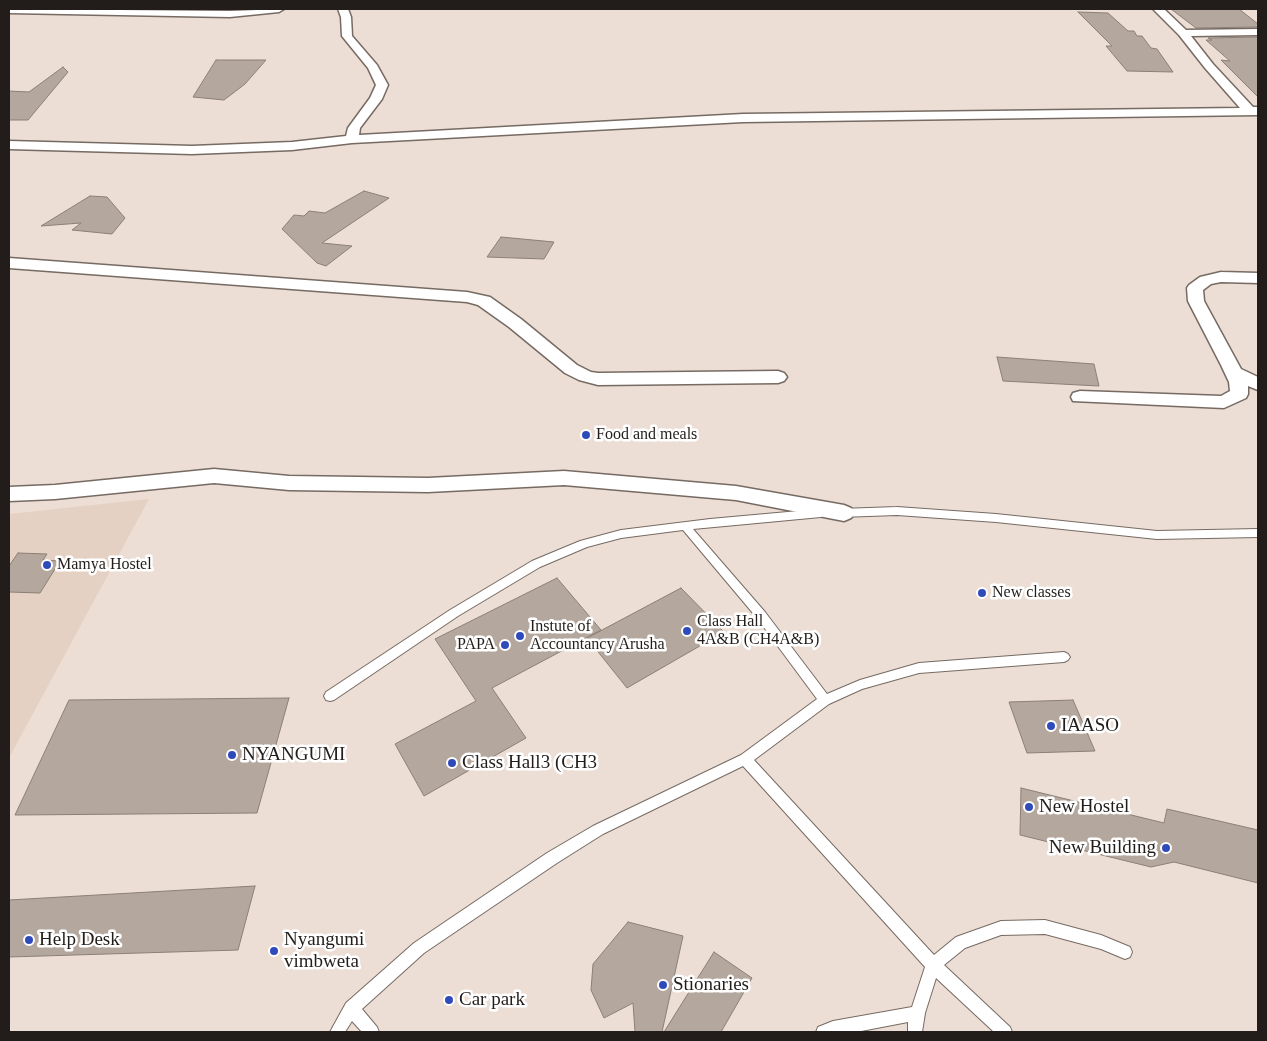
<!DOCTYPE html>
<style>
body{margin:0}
#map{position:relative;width:1267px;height:1041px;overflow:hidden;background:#ecded5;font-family:Georgia,serif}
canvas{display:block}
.frame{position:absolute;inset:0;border:10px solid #221d1a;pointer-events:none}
</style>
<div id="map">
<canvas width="1267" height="1041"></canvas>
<div class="frame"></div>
</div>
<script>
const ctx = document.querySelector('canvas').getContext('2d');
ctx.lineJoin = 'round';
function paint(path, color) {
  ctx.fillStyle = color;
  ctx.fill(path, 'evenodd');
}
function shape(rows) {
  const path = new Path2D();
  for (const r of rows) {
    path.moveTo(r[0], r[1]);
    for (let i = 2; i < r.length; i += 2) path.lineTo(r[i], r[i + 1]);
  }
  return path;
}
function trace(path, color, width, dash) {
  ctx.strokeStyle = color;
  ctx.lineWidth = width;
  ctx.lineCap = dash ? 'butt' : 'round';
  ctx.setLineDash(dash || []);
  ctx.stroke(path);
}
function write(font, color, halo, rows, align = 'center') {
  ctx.font = font + ' Georgia,serif';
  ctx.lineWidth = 5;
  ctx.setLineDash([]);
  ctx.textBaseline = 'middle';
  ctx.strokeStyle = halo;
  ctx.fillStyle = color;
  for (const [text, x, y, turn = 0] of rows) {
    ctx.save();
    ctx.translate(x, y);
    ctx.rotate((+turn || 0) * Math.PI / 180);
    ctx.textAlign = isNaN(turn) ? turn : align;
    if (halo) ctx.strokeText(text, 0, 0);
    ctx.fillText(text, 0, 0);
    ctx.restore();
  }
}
paint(shape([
 [149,499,9,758,9,514]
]), '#e5d1c3');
const building = shape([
 [1171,9,1239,9,1258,24,1258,27,1196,28,1171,9],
 [1078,12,1108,13,1128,31,1134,31,1137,36,1142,36,1151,48,1157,49,1173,72,1127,71,1106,46,1112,46,1078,12],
 [1258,37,1258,97,1221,60,1230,61,1206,40,1212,40,1208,38,1258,37],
 [216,60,266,60,245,84,224,100,193,97,216,60],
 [63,67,68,72,28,120,9,120,9,91,29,92,63,67],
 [364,191,389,198,322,243,352,246,326,266,317,263,282,229,294,215,304,216,309,211,325,213,364,191],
 [90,196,107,197,125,218,112,234,72,230,81,223,41,226,90,196],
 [501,237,554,242,544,259,487,257,501,237],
 [997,357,1094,364,1099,386,1003,381,997,357],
 [18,553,47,554,43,560,60,561,40,593,9,592,9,566,18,553],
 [557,578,601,630,492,688,526,738,424,796,395,744,476,701,435,639,557,578],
 [681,588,724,632,627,688,587,638,681,588],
 [289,698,257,813,15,815,69,700,289,698],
 [1073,700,1095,751,1027,753,1009,702,1073,700],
 [1021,788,1164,823,1167,809,1258,830,1258,883,1174,862,1151,867,1020,835,1021,788],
 [255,886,238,950,9,957,9,900,255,886],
 [628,922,683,936,662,1032,635,1032,633,1003,604,1018,591,990,593,964,628,922],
 [714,952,752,978,721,1032,664,1032,714,952]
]);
paint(building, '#b4a79e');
trace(building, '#8b7f76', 1);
const service = shape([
 [897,507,996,514,1157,531,1258,529,1258,537,1157,539,996,522,897,515,840,517,835,513,840,509,897,507],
 [821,509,826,513,821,517,693,529,765,612,827,694,860,680,919,663,1064,652,1068,654,1070,657,1068,660,1064,662,919,673,862,689,829,704,754,760,934,955,956,937,1001,921,1045,920,1101,935,1130,947,1132,952,1130,957,1125,959,1101,949,1045,934,1001,935,965,948,944,965,1010,1027,1012,1032,994,1032,936,978,925,1013,922,1032,908,1032,908,1022,856,1032,816,1032,818,1027,833,1021,912,1007,925,967,743,766,603,834,557,863,424,953,362,1009,377,1027,379,1032,362,1032,352,1021,345,1032,330,1032,346,1003,414,943,547,853,593,826,741,755,817,699,757,618,683,530,621,538,587,547,540,567,458,616,334,700,330,701,326,700,324,696,326,692,450,610,532,561,580,541,621,530,710,519,821,509]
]);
const minor = shape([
 [9,9,230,11,284,9,279,12,230,17,9,13,9,9],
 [338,9,348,9,351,17,352,36,377,65,388,85,382,99,360,128,359,135,743,114,1240,108,1205,68,1179,35,1153,9,1164,9,1186,30,1258,29,1258,35,1191,36,1213,64,1253,107,1258,107,1258,115,743,122,352,143,292,150,192,154,9,149,9,141,192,146,292,142,346,136,348,128,370,98,376,85,368,68,342,36,341,17,338,9],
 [9,258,467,292,490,297,521,319,577,365,591,372,598,373,778,371,784,373,787,377,784,381,778,383,598,385,579,380,565,373,509,327,478,305,467,302,9,268,9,258],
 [1221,272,1258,273,1258,283,1221,282,1211,284,1203,290,1204,301,1241,369,1258,377,1258,390,1248,386,1248,394,1246,398,1224,408,1073,401,1071,397,1073,393,1080,391,1221,396,1230,391,1229,382,1221,365,1188,301,1187,288,1189,285,1200,277,1221,272],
 [214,469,289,476,428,478,564,471,736,486,844,505,851,508,855,513,851,518,844,521,736,500,564,485,428,492,289,490,214,483,55,499,9,501,9,487,55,485,214,469]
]);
trace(service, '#766a62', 2);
trace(minor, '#766a62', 3);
paint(service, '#fff');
paint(minor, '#fff');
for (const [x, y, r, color] of [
 [586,435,5,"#2f4bbb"],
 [47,565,5,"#2f4bbb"],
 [982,593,5,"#2f4bbb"],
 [687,631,5,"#2f4bbb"],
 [520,636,5,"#2f4bbb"],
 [505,645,5,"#2f4bbb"],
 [1051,726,5,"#2f4bbb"],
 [232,755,5,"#2f4bbb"],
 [452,763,5,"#2f4bbb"],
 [1029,807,5,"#2f4bbb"],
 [1166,848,5,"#2f4bbb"],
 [29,940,5,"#2f4bbb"],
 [274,951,5,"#2f4bbb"],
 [663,985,5,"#2f4bbb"],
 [449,1000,5,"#2f4bbb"]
]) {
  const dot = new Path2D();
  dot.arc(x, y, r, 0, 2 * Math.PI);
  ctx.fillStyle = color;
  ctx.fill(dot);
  trace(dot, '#fff', 2);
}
write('16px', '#221d1a', '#fff', [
 ["Food and meals",596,435],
 ["Mamya Hostel",57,565],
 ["New classes",992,593],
 ["Class Hall",697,622],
 ["4A&B (CH4A&B)",697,640],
 ["Instute of",530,627],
 ["Accountancy Arusha",530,645],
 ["PAPA",495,645,"right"]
], 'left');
write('19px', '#221d1a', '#fff', [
 ["IAASO",1061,726],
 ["NYANGUMI",242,755],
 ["Class Hall3 (CH3",462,763],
 ["New Hostel",1039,807],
 ["New Building",1156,848,"right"],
 ["Help Desk",39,940],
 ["Nyangumi",284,940],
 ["vimbweta",284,962],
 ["Stionaries",673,985],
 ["Car park",459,1000]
], 'left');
</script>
